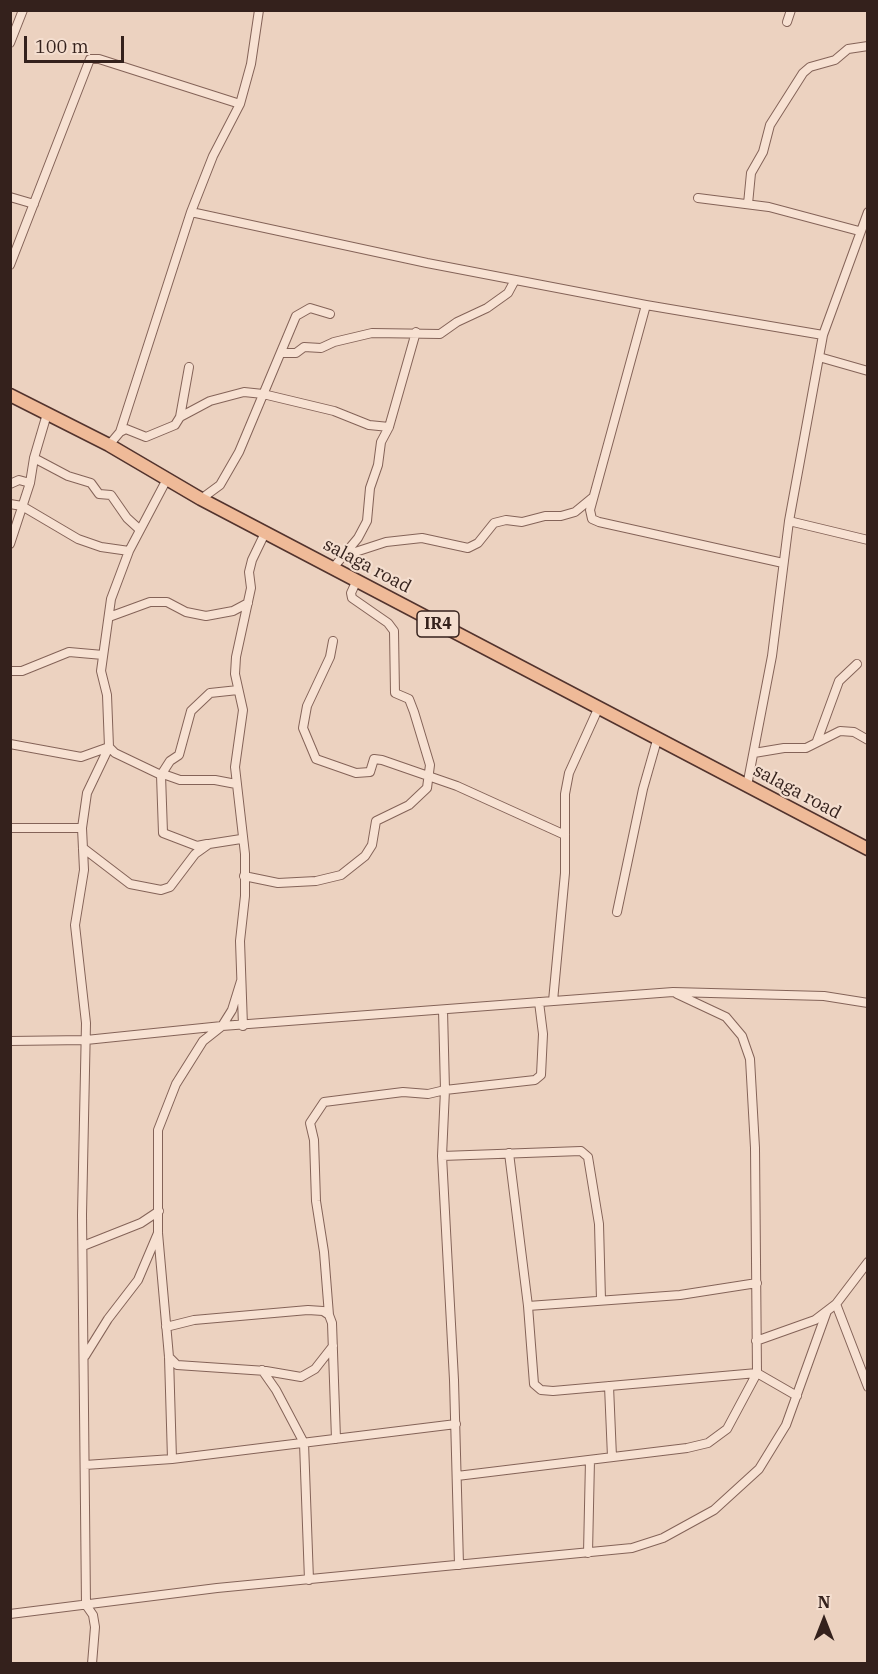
<!DOCTYPE html>
<style>
body{margin:0}
#map{position:relative;width:878px;height:1674px;overflow:hidden;background:#ecd2c0;font-family:"IBM Plex Serif",serif}
canvas{display:block}
.frame{position:absolute;inset:0;border:12px solid #34211c;pointer-events:none}
.north{position:absolute;left:794px;top:1590px;width:60px;height:60px;-webkit-text-stroke:4px #f4decf;paint-order:stroke;rotate:0deg;font-size:16px;font-weight:700;line-height:24px;text-align:center;color:#34211c}
.north::after{content:'';display:block;margin:auto;width:21px;height:27px;background:#34211c;clip-path:polygon(50% 0,100% 100%,50% 72%,0 100%)}
.scale{position:absolute;left:24px;top:36px;width:100px;height:27px;box-sizing:border-box;border:3px solid #34211c;border-top:0;padding-left:8px;font-size:18px;line-height:21px;white-space:nowrap;color:#34211c;-webkit-text-stroke:4px #f4decf;paint-order:stroke}
</style>
<div id="map">
<canvas width="878" height="1674"></canvas>
<div class="frame"></div>
<div class="north">N</div>
<div class="scale">100 m</div>
</div>
<script>
const ctx = document.querySelector('canvas').getContext('2d');
ctx.lineJoin = 'round';
function shape(rows) {
  const path = new Path2D();
  for (const r of rows) {
    path.moveTo(r[0], r[1]);
    for (let i = 2; i < r.length; i += 2) path.lineTo(r[i], r[i + 1]);
  }
  return path;
}
function trace(path, color, width, dash) {
  ctx.strokeStyle = color;
  ctx.lineWidth = width;
  ctx.lineCap = dash ? 'butt' : 'round';
  ctx.setLineDash(dash || []);
  ctx.stroke(path);
}
function write(font, color, halo, rows, align = 'center') {
  ctx.font = font + ' "IBM Plex Serif",serif';
  ctx.lineWidth = 4.5;
  ctx.setLineDash([]);
  ctx.textBaseline = 'middle';
  ctx.strokeStyle = halo;
  ctx.fillStyle = color;
  for (const [text, x, y, turn = 0] of rows) {
    ctx.save();
    ctx.translate(x, y);
    ctx.rotate((+turn || 0) * Math.PI / 180);
    ctx.textAlign = isNaN(turn) ? turn : align;
    if (halo) ctx.strokeText(text, 0, 0);
    ctx.fillText(text, 0, 0);
    ctx.restore();
  }
}
const street = shape([
 [787,22,791,10],
 [10,43,23,10],
 [10,197,34,204],
 [698,198,769,207,859,231],
 [748,204,751,173,763,152,770,125,803,73,810,67,835,60,848,49,868,46],
 [191,212,427,263,646,305,823,335],
 [10,265,90,59,99,59,240,104],
 [646,305,590,510,592,519,599,522,783,563],
 [281,353,296,353,304,347,321,348,334,342,372,333,440,334,457,322,487,308,508,293,515,280],
 [819,357,868,371],
 [180,417,189,367],
 [120,432,126,429,146,437,175,425,180,417,210,401,244,392,263,394,334,411,369,425,389,427],
 [109,445,120,432,191,212,213,156,240,104,251,64,259,10],
 [34,458,68,476,91,483,99,494,111,495,127,518,139,529],
 [10,484,19,480,30,483],
 [201,499,220,485,239,452,296,316,310,308,330,314],
 [10,504,22,506,78,539,101,547,129,551],
 [789,521,868,540],
 [10,544,30,483,34,458,47,414],
 [343,556,386,542,422,538,468,548,478,543,494,523,506,520,522,522,545,516,561,516,575,512,592,498],
 [333,568,358,538,367,521,370,488,378,465,381,442,389,427,416,332],
 [109,617,150,602,167,602,186,612,206,616,233,611,248,603],
 [333,641,330,657,307,706,303,728,316,759,356,773,370,772,374,759,382,760,457,786,565,835],
 [10,671,22,671,69,652,103,655],
 [817,741,839,681,857,664],
 [10,744,81,757,109,747],
 [109,747,115,753,161,775,163,833,197,846,207,844],
 [754,753,784,748,806,748,840,731,854,732,868,740],
 [163,774,180,780,215,780,236,784],
 [161,775,170,761,179,755,191,711,210,693,238,690],
 [747,786,772,656,789,521,823,335,868,212],
 [10,828,82,828],
 [83,848,130,884,161,890,170,887,195,854,209,844,241,839],
 [244,876,278,883,316,881,341,875,365,856,372,845,376,821,409,805,427,788,430,765,414,712,409,699,395,693,394,631,388,623,352,598,351,593,357,580],
 [617,912,643,789,657,740],
 [553,1001,565,873,565,794,569,773,598,709],
 [443,1010,445,1090,442,1156,454,1380,459,1565],
 [243,1026,240,941,245,896,245,854,235,767,243,710,235,674,236,657,251,588,249,572,252,560,265,533],
 [10,1041,86,1040,222,1026,673,992,824,996,868,1003],
 [509,1153,528,1306,534,1384,541,1390,553,1391,757,1373,797,1396],
 [442,1156,581,1151,588,1157,599,1224,601,1300],
 [83,1246,141,1223,159,1211],
 [836,1304,868,1387],
 [528,1306,680,1295,757,1283],
 [329,1315,324,1252,316,1201,314,1140,310,1123,324,1102,403,1092,428,1094,445,1090,535,1080,541,1075,543,1034,539,1002],
 [166,1327,194,1320,308,1310,323,1311,329,1315,332,1323,336,1439],
 [756,1341,815,1320,836,1304,868,1262],
 [85,1356,108,1319,138,1280,158,1233],
 [169,1357,177,1365,266,1371,301,1377,315,1369,333,1346],
 [262,1370,276,1390,304,1443,309,1580],
 [609,1386,612,1457],
 [172,1459,169,1357,158,1233,158,1130,176,1084,203,1041,222,1026,232,1010,241,981],
 [85,1465,172,1459,456,1424],
 [457,1476,687,1448,708,1443,727,1429,757,1373,755,1148,750,1059,742,1036,726,1017,677,994],
 [588,1553,590,1460],
 [10,1614,217,1588,632,1548,663,1538,714,1510,759,1469,786,1425,827,1311],
 [92,1664,95,1627,93,1615,86,1605,82,1215,86,1023,75,925,84,870,82,828,87,793,109,747,107,695,101,671,111,599,129,551,167,479]
]);
const primary = shape([
 [10,395,109,445,201,499,868,849]
]);
trace(street, '#846358', 10);
trace(primary, '#52332d', 15);
trace(street, '#f7e1d2', 8);
trace(primary, '#efba98', 12);
for (const [x, y, w] of [
 [438,624,42]
]) {
  const box = new Path2D();
  box.roundRect(x - w / 2, y - 13, w, 26, 4.5);
  ctx.fillStyle = '#f4decf';
  ctx.fill(box);
  trace(box, '#34211c', 1.5);
}
write('bold 16px', '#34211c', null, [
 ["IR4",438,624]
]);
write('18px', '#34211c', '#f4decf', [
 ["salaga road",367,566,28],
 ["salaga road",797,792,28]
]);
</script>
